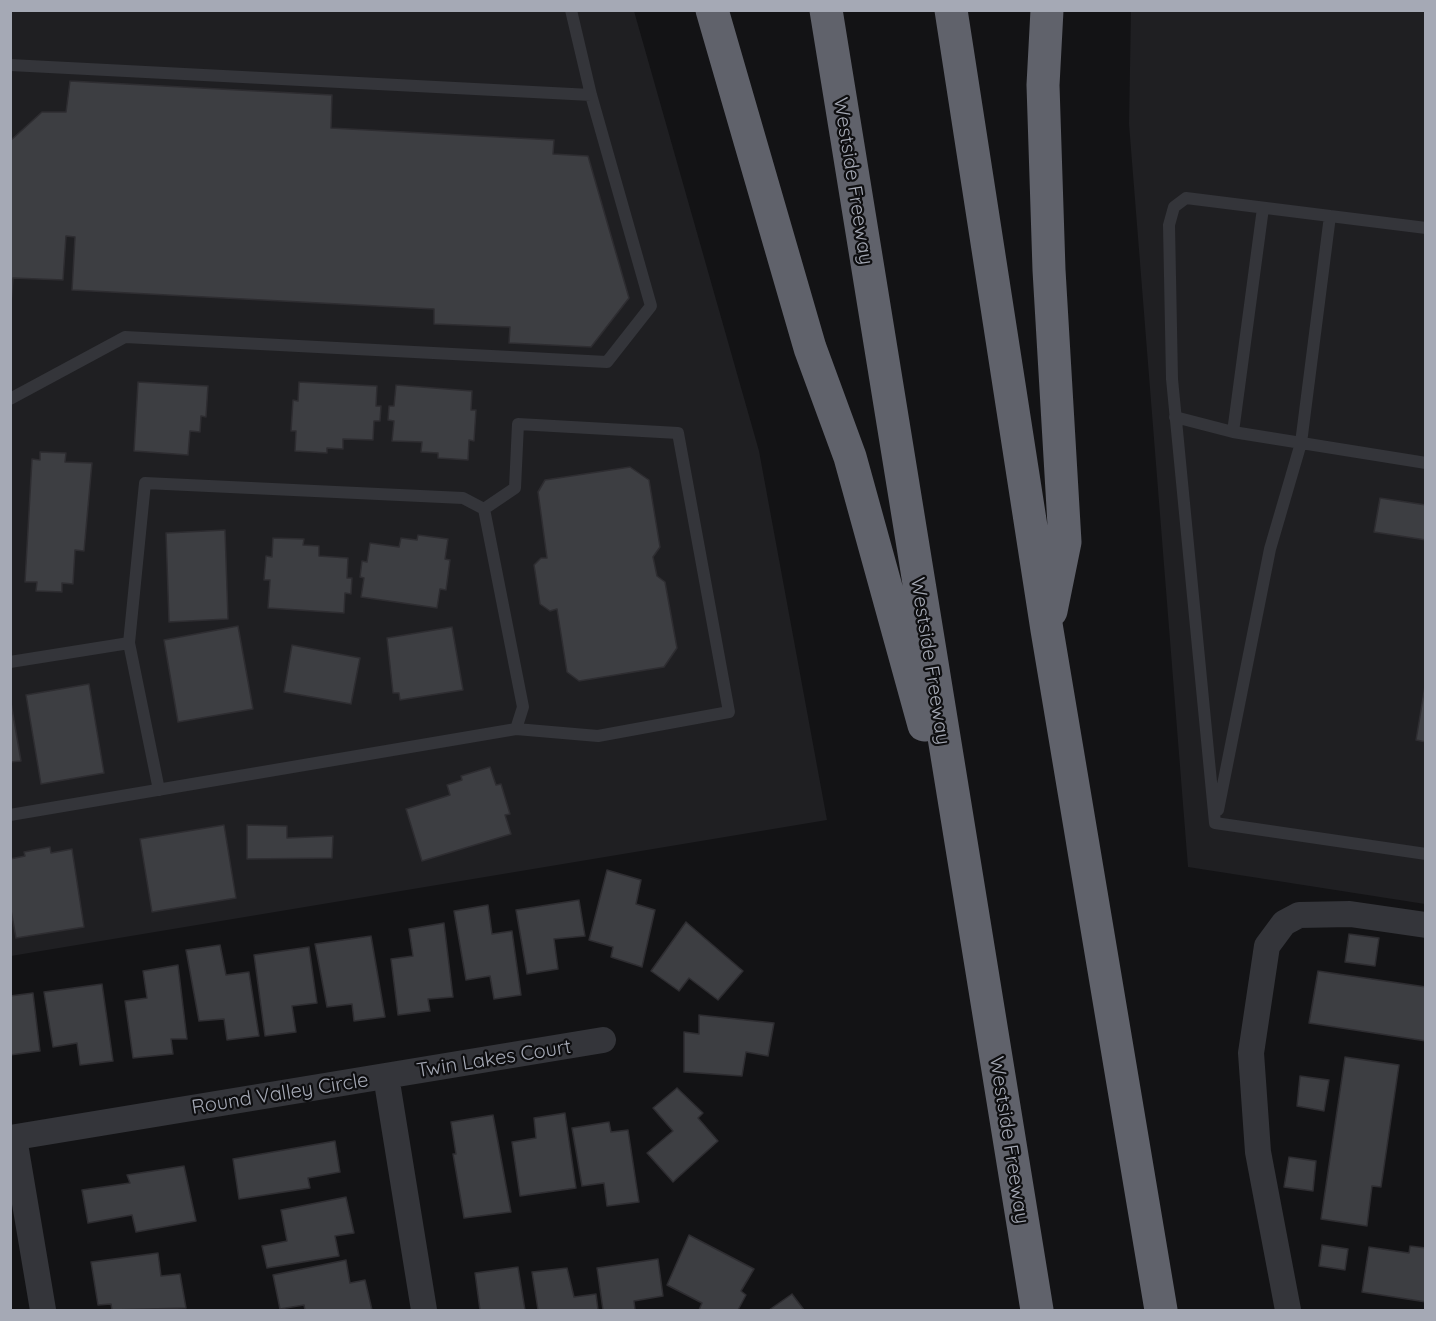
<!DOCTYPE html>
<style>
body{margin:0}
#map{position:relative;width:1436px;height:1321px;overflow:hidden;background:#131315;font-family:Quicksand,sans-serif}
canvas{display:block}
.frame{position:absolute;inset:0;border:12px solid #a5a9b5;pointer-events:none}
</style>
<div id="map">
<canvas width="1436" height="1321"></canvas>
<div class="frame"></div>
</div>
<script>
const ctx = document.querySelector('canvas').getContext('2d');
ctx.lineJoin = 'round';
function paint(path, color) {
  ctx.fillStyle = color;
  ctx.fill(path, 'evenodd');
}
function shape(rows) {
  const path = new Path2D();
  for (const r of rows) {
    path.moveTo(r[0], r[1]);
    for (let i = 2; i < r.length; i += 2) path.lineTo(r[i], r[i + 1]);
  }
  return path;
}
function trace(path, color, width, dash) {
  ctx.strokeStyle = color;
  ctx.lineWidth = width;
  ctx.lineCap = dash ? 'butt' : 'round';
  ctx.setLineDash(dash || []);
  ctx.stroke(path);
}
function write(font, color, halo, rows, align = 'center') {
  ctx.font = font + ' Quicksand,sans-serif';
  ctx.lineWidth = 4.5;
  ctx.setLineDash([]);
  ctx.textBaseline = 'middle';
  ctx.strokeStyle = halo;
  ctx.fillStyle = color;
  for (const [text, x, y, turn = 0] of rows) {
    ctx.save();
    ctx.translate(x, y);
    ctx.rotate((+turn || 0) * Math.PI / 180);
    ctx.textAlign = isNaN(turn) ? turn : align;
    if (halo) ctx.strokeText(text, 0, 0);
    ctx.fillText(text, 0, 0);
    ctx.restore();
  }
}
paint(shape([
 [11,11,634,11,759,451,827,820,11,956],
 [1131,11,1425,11,1425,904,1188,867,1129,124]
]), '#1f1f22');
const building = shape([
 [70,81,332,95,331,128,554,140,553,154,588,156,629,298,591,347,509,343,510,327,434,324,434,309,72,290,75,237,66,236,63,280,13,278,10,317,10,141,42,112,66,112,70,81],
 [138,382,208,386,206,417,201,416,200,432,190,431,188,455,134,451,138,382],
 [299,382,377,386,376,406,381,406,380,421,374,421,373,440,343,439,343,449,327,448,327,453,295,451,296,431,291,431,293,400,298,401,299,382],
 [396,385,472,391,471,410,476,410,474,441,469,440,468,460,438,458,438,453,421,452,422,442,392,441,394,421,388,420,389,406,394,406,396,385],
 [40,452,66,453,65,462,92,463,84,551,75,550,73,584,62,583,62,592,36,591,37,582,25,582,32,459,40,460,40,452],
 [630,467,649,480,660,547,653,557,657,576,665,582,677,648,664,667,579,681,567,672,557,609,550,611,540,604,534,565,541,558,547,558,538,492,545,480,630,467],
 [1380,498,1426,505,1426,540,1374,532,1380,498],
 [225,530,228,619,169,622,166,533,225,530],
 [418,535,448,539,445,559,450,560,446,590,440,589,437,608,361,597,364,578,360,577,362,561,367,562,370,543,399,547,401,538,417,540,418,535],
 [273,538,304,539,303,545,319,546,319,556,348,558,347,578,352,578,351,594,345,593,344,613,268,608,270,580,264,580,266,556,272,557,273,538],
 [238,626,253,709,178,722,164,640,238,626],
 [452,627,463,690,400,700,399,693,393,693,387,638,452,627],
 [292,645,360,658,351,704,284,692,292,645],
 [1426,680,1426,742,1416,740,1426,680],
 [89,684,104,773,41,784,26,695,89,684],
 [10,697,21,761,10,762,10,697],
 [490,767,496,785,501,784,510,814,505,815,511,834,422,861,406,809,450,795,447,785,462,780,461,776,490,767],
 [224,825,236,898,152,912,140,839,224,825],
 [247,825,287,826,287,838,333,836,332,858,247,859,247,825],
 [50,847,51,853,72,849,84,927,16,938,10,905,10,859,25,856,24,852,50,847],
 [607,870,641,880,636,904,655,910,642,967,611,957,613,947,589,940,607,870],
 [579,900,585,936,554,939,558,969,527,974,516,910,579,900],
 [488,905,492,934,512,931,521,995,494,999,490,976,466,980,454,911,488,905],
 [686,922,743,971,718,1000,689,978,679,991,651,971,686,922],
 [444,923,453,997,428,999,430,1011,398,1015,391,959,413,956,409,929,444,923],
 [1349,934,1379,938,1375,966,1345,962,1349,934],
 [371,936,385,1017,354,1021,352,1004,327,1007,315,944,371,936],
 [220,945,226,975,249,972,259,1036,227,1040,224,1019,199,1021,186,950,220,945],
 [309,947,317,1003,292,1006,296,1032,265,1036,254,955,309,947],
 [178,965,187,1039,171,1039,173,1054,133,1058,125,1001,147,998,143,971,178,965],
 [1318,971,1426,987,1426,1041,1309,1023,1318,971],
 [102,984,113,1061,80,1065,77,1043,53,1047,44,992,102,984],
 [33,993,40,1051,10,1055,10,996,33,993],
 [699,1015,774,1023,768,1056,746,1052,742,1076,684,1072,684,1032,699,1034,699,1015],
 [1345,1057,1399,1065,1381,1187,1372,1186,1367,1226,1321,1219,1345,1057],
 [1300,1076,1329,1080,1324,1111,1297,1106,1300,1076],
 [677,1088,703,1113,698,1118,718,1141,673,1182,647,1153,673,1131,653,1108,677,1088],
 [565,1113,576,1188,520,1196,512,1142,536,1138,534,1118,565,1113],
 [493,1115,511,1212,464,1218,453,1154,456,1154,451,1122,493,1115],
 [609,1122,611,1132,628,1130,639,1202,607,1206,604,1183,582,1186,572,1128,609,1122],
 [335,1141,340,1172,308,1178,310,1188,239,1199,233,1159,335,1141],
 [1289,1157,1316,1161,1313,1191,1284,1187,1289,1157],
 [184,1166,196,1221,136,1232,132,1215,88,1223,82,1190,130,1183,127,1175,184,1166],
 [346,1197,354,1233,335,1236,339,1256,267,1268,262,1246,287,1241,281,1210,346,1197],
 [689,1235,754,1269,741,1291,746,1295,738,1310,699,1310,702,1303,667,1285,689,1235],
 [1322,1245,1348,1249,1345,1270,1319,1266,1322,1245],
 [1410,1246,1426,1248,1426,1302,1362,1292,1369,1247,1409,1253,1410,1246],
 [158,1253,161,1276,180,1274,186,1308,112,1310,111,1304,98,1305,91,1262,158,1253],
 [658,1259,663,1296,634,1301,635,1310,603,1310,597,1268,658,1259],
 [346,1260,350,1283,365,1280,372,1310,305,1310,304,1305,280,1309,273,1275,346,1260],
 [518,1267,525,1310,480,1310,475,1273,518,1267],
 [567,1268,574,1297,596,1294,598,1310,538,1310,532,1272,567,1268],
 [792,1294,804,1310,769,1310,792,1294]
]);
paint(building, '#3d3e42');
trace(building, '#2e2d31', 1.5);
trace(shape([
 [10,65,591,95],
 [1426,228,1186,198,1174,207,1169,225,1172,379,1215,823,1426,854],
 [10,399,125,337,607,362,651,306,591,95,571,10],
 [1175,417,1233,432,1426,463],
 [1233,432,1263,208],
 [484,509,515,488,518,424,678,433,729,712,598,736,516,729],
 [129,643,159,790],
 [10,662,129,643,145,483,463,498,484,509,523,707,516,729,10,815],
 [1218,810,1270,549,1301,443,1330,216]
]), '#34353a', 12);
trace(shape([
 [386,1076,424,1310],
 [10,1138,603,1040],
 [14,1138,43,1310],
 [1288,1310,1258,1152,1251,1053,1267,946,1284,923,1299,915,1350,914,1426,925]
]), '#34353a', 26);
trace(shape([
 [712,10,810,348,850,457,924,725],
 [826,10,1037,1310],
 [951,10,1047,630,1161,1310],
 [1047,10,1043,85,1049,270,1065,542,1051,611]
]), '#60626b', 33);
write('20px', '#a5a9b5', '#0e0e10', [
 ["Westside Freeway",853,181,81],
 ["Westside Freeway",930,661,81],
 ["Twin Lakes Court",494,1059,-9],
 ["Round Valley Circle",280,1094,-9],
 ["Westside Freeway",1009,1140,81]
]);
</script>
